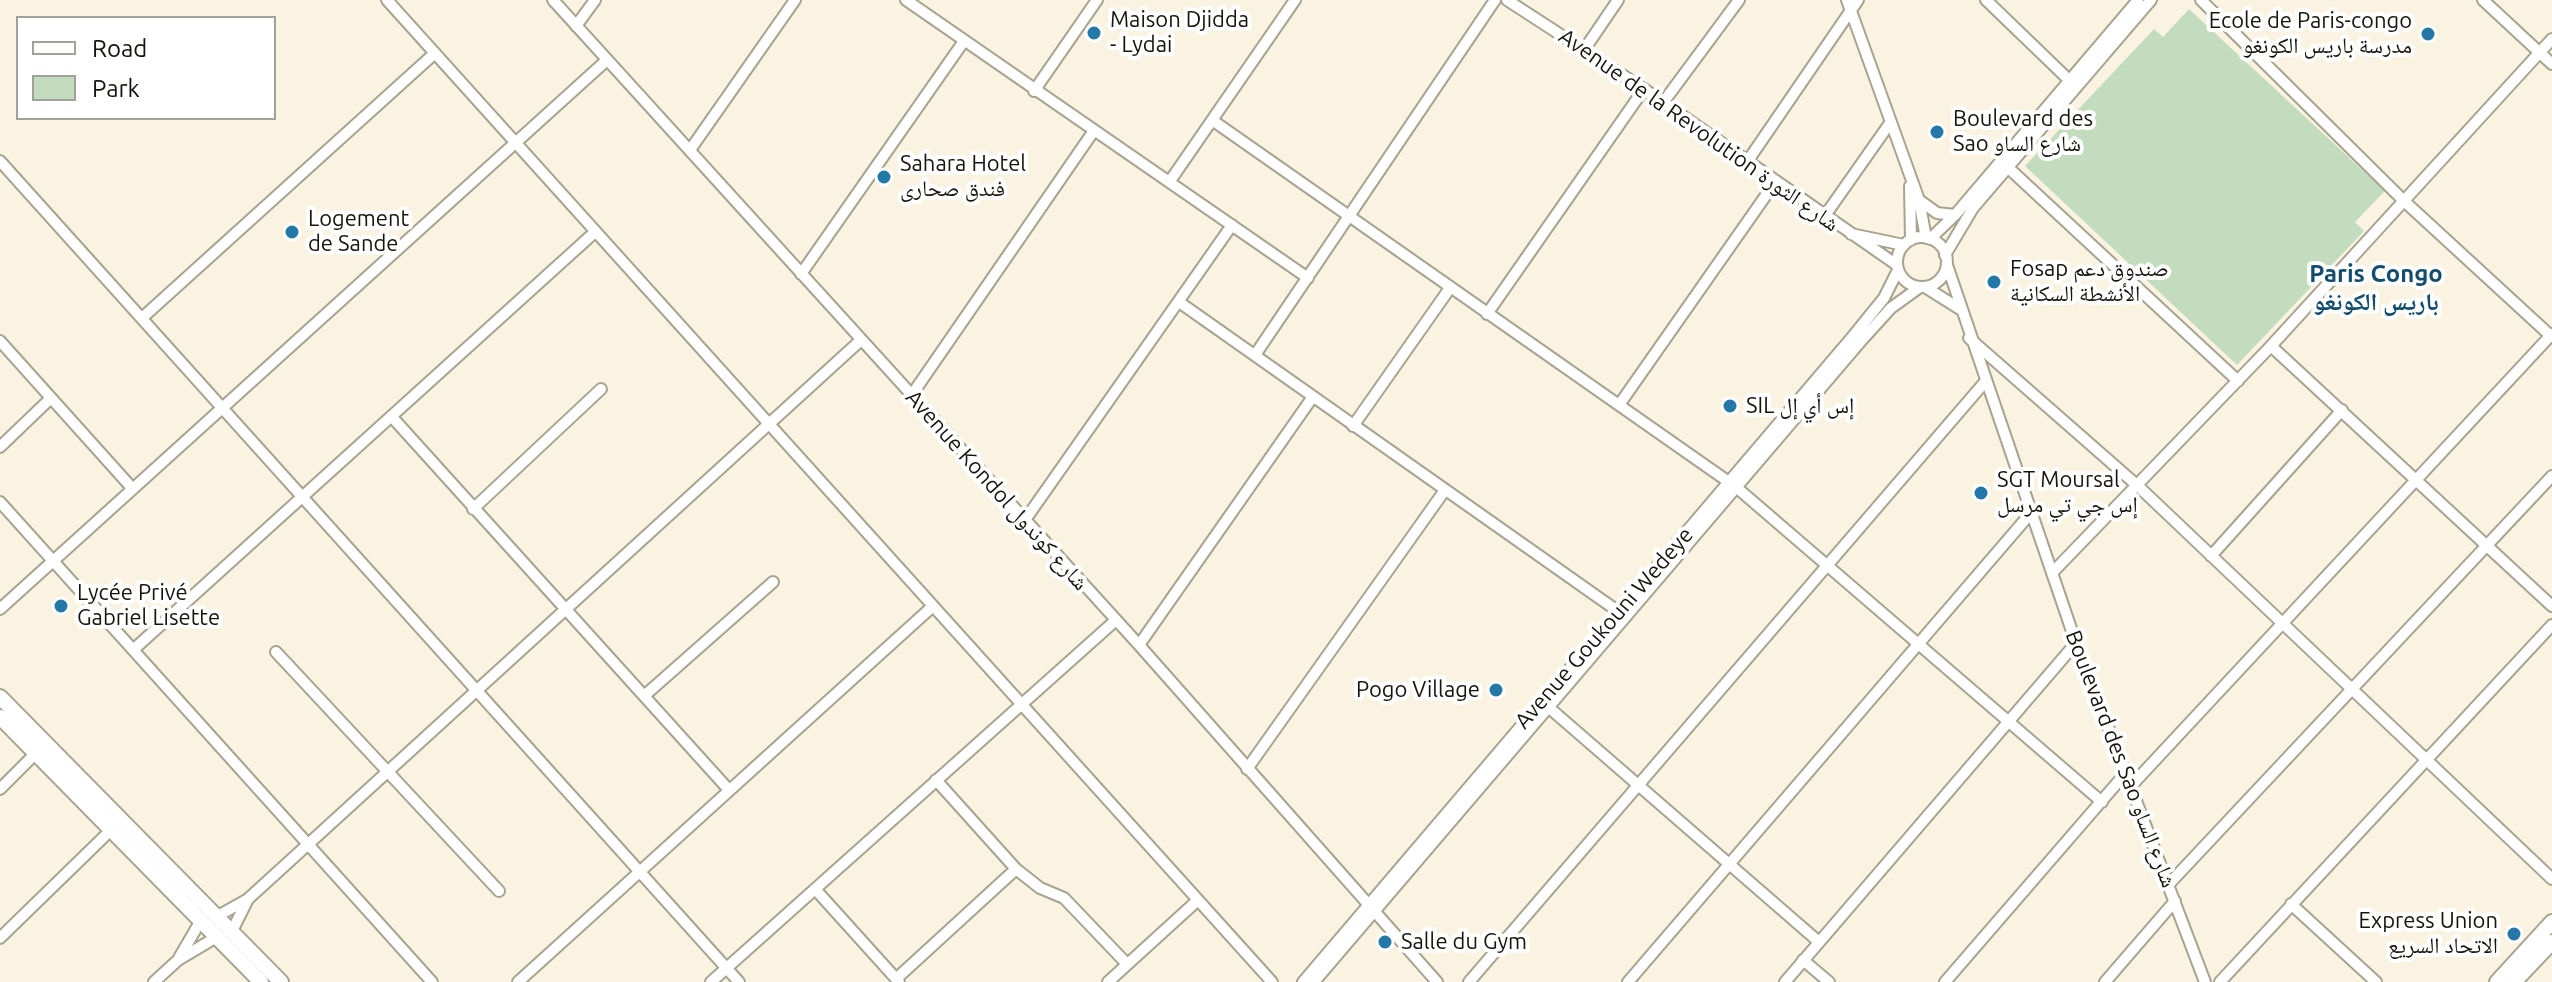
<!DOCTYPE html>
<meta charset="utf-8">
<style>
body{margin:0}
#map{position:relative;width:2552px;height:982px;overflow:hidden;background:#faf3e1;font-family:Ubuntu,sans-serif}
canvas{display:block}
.legend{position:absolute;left:16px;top:16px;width:260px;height:104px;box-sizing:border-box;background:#fff;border:2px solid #a2a19e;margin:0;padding:10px 14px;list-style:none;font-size:24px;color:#16140d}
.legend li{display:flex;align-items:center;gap:16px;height:40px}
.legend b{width:40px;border:2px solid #a2a19e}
</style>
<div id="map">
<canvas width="2552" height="982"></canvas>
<ul class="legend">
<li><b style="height:10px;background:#fff"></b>Road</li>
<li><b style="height:22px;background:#c3dcbe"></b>Park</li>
</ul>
</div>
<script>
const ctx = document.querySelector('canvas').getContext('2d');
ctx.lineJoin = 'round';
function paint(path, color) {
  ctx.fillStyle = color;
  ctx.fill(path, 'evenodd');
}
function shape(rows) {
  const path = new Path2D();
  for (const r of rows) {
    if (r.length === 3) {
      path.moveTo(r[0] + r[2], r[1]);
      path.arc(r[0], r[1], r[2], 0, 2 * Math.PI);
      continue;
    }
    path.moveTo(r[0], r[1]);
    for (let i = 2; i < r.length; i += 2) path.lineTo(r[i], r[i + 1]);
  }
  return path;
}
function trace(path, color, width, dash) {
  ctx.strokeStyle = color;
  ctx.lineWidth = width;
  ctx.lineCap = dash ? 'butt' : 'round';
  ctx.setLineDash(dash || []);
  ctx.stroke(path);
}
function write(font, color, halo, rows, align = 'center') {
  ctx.font = font + ' Ubuntu,"Noto Naskh Arabic",sans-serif';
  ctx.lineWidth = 8;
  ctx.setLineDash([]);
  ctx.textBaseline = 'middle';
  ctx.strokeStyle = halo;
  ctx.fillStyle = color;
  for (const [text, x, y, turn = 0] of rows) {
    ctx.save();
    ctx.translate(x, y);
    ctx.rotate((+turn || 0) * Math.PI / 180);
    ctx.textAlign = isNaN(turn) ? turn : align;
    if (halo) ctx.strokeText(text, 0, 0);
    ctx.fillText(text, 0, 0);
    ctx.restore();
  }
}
paint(shape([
 [2189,9,2385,191,2355,222,2364,231,2237,365,2025,166,2154,29,2163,37]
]), '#c3dcbe');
const minor = shape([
 [387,0,1272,982],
 [553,0,1139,645,1437,982],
 [906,0,1308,278],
 [1507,0,1644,89,1897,265],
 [1847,0,1919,200,1926,238],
 [1986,0,2069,80],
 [2201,0,2404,201,2552,337],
 [2483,0,2552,64],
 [576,26,595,0],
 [1584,50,1618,0],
 [1034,91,1097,0],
 [1662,104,1739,0],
 [1212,120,1736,487,2102,802],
 [690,150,795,0],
 [0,161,739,982],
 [2001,161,2238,381],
 [1747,162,1858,0],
 [1170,181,1295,0],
 [1910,186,1911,240],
 [1919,200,1937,213,1955,215],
 [1824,217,1890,123],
 [1851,234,1904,245],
 [1922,262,25],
 [1930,239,1955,215,2138,0],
 [1945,255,1973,208,2151,0],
 [1947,265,2076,643,2205,982],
 [801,274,964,41],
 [1925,287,1960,309],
 [1179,302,1619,612],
 [1487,314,1644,89],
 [142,318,435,53],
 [1969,338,2139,487,2552,879],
 [0,341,132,488],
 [2271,346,2552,606],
 [1255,355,1495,0],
 [911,396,1093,132],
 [1619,405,1776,181],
 [392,417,729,790],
 [1353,426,1450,288],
 [0,447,51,398],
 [0,502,432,982],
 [473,509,601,389],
 [1025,520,1232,225],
 [2211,556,2342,410],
 [2052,573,2271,346,2552,39],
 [0,609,607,60],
 [1139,645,1312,398],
 [133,650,595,232],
 [276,652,499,891],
 [644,696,773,582],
 [1546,705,1819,942],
 [1247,769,1445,490],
 [936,780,1016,869,1040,888,1064,898,1127,964],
 [2130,787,2552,334],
 [0,789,36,753],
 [2169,884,2552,476],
 [815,889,899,982],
 [2291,904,2376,982],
 [216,917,248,899,861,340],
 [231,933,247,901],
 [0,938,112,829],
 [179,958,200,922],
 [1803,960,1829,982],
 [896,979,1016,869],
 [154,982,178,960,215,938],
 [518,982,933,606],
 [711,982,1116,620],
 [1108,982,1198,900],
 [1303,982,1854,335,1884,298,1898,270],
 [1314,982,1861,341,1891,308,1920,287],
 [1469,982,1984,383],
 [1628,982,2030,514],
 [1785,982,2076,643],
 [1945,982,2124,775],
 [2105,982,2175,901],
 [2220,982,2552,625]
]);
const major = shape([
 [0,697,281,982],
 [0,717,261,982],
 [2497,982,2552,922],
 [2514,982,2552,942]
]);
trace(minor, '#a8a391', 14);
trace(major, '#a8a391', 18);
trace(minor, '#fff', 10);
trace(major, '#fff', 14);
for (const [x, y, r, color] of [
 [1094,33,8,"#2478a8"],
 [2428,34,8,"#2478a8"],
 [1937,132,8,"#2478a8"],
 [884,177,8,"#2478a8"],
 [292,232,8,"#2478a8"],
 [1994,282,8,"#2478a8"],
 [1730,406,8,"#2478a8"],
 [1981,493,8,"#2478a8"],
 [61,606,8,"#2478a8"],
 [1496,690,8,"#2478a8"],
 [2514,934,8,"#2478a8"],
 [1385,942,8,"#2478a8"]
]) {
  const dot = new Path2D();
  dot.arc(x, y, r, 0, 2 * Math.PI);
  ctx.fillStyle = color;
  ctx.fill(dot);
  trace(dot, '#fff', 3);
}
write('22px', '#16140d', '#fff', [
 ["Maison Djidda",1110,20],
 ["- Lydai",1110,45],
 ["Ecole de Paris-congo",2412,21,"right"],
 ["مدرسة باريس الكونغو",2412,46,"right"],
 ["Boulevard des",1953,119],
 ["Sao شارع الساو",1953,144],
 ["Sahara Hotel",900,164],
 ["فندق صحارى",900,189],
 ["Logement",308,219],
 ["de Sande",308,244],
 ["Fosap صندوق دعم",2010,269],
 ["الأنشطة السكانية",2010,294],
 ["SIL إس أي إل",1746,406],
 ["SGT Moursal",1997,480],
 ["إس جي تي مرسل",1997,505],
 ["Lycée Privé",77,593],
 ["Gabriel Lisette",77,618],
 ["Pogo Village",1480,690,"right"],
 ["Express Union",2498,921,"right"],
 ["الاتحاد السريع",2498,946,"right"],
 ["Salle du Gym",1401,942]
], 'left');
write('22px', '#16140d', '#fff', [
 ["Avenue de la Revolution شارع الثورة",1699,130,35],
 ["Avenue Kondol شارع كوندول",997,490,48],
 ["Avenue Goukouni Wedeye",1604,628,-49],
 ["Boulevard des Sao شارع الساو",2121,759,69]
]);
write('bold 24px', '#134d6e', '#fff', [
 ["Paris Congo",2376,274],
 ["باريس الكونغو",2376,302]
]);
</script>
